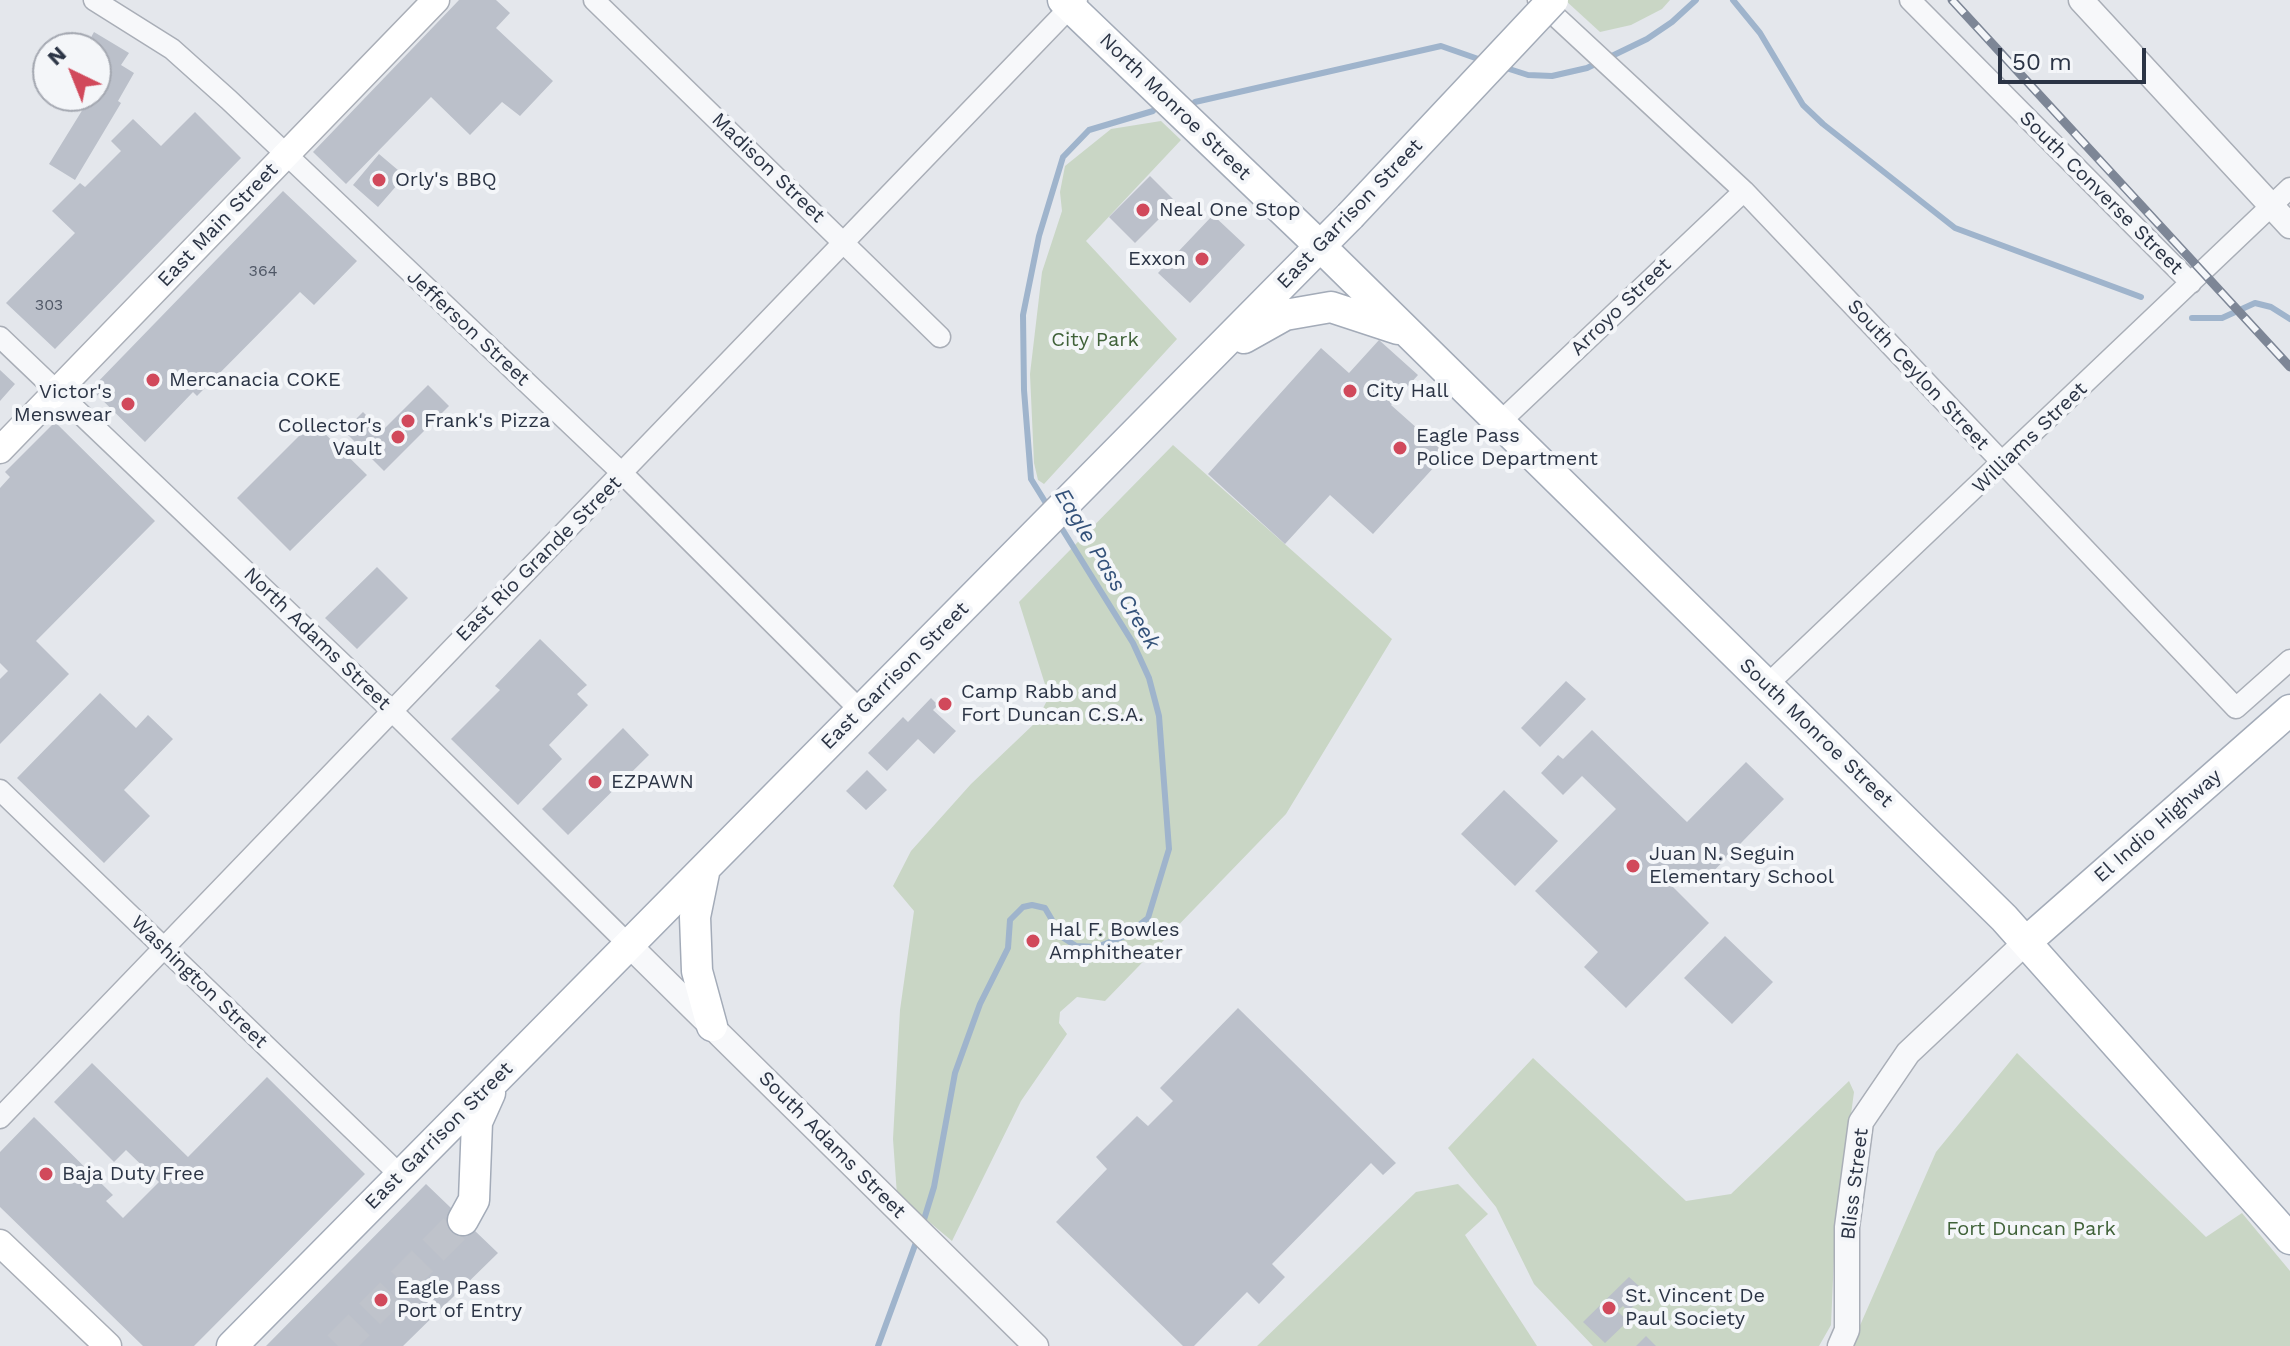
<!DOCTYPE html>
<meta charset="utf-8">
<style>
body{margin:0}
#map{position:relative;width:2290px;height:1346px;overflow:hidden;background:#e4e7ec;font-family:"Work Sans",sans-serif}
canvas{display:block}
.north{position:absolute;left:32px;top:32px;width:80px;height:80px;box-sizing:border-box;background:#f4f6f9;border:2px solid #a4a8b1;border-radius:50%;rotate:317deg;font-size:22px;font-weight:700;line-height:32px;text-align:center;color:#2b3445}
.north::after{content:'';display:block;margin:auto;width:28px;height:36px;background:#d1495b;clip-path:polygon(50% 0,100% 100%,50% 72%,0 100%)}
.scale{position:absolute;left:1998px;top:48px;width:148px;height:36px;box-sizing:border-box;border:4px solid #2b3445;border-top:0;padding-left:10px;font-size:24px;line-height:28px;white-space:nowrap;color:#2b3445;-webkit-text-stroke:6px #f4f6f9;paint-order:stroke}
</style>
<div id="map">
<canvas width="2290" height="1346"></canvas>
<div class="north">N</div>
<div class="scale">50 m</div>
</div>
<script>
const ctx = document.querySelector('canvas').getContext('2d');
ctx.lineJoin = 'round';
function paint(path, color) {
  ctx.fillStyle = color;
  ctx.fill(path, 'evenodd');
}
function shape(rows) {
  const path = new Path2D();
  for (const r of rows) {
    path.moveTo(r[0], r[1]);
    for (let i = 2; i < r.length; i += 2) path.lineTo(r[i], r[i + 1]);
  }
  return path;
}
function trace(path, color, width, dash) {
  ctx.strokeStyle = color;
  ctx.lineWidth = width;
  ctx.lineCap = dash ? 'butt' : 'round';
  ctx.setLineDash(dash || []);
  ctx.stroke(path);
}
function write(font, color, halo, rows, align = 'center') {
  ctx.font = font + ' "Work Sans",sans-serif';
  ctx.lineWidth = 8;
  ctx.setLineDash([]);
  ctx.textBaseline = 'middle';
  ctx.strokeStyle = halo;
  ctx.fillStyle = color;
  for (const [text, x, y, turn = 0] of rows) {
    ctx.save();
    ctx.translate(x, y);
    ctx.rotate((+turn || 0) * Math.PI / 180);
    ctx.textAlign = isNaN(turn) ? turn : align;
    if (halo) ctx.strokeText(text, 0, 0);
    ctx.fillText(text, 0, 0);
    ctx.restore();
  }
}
paint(shape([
 [1565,0,1670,0,1662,9,1631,25,1600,32],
 [1161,121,1181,140,1086,241,1177,339,1044,484,1038,480,1034,463,1030,374,1042,272,1062,211,1060,192,1065,166,1111,129],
 [1173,445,1392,639,1286,814,1105,1001,1077,997,1060,1012,1059,1023,1067,1034,1021,1101,952,1241,897,1195,893,1139,900,1010,914,911,893,886,911,851,971,784,1035,723,1049,697,1019,602],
 [2017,1053,2206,1237,2242,1213,2290,1271,2290,1346,1851,1346,1936,1152],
 [1533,1058,1686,1201,1731,1194,1849,1081,1854,1092,1835,1234,1831,1325,1819,1346,1593,1346,1534,1284,1496,1207,1448,1148],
 [1458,1184,1488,1214,1465,1235,1537,1346,1257,1346,1416,1192]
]), '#c9d6c5');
trace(shape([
 [1733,0,1760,33,1803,105,1823,124,1955,228,2141,297],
 [1503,67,1528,75,1552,76,1587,68,1647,39,1672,22,1696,0],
 [1195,102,1441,46,1484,61],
 [2192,318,2222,318,2255,303,2271,307,2290,319],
 [1049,508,1031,479,1024,390,1023,315,1039,236,1063,157,1089,130,1153,111],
 [922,1226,934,1187,955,1073,980,1004,1008,948,1010,920,1023,907,1032,905,1045,908,1062,937,1076,946,1097,947,1125,936,1148,918,1169,849,1159,716,1149,678,1133,643,1059,524],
 [878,1346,918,1237]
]), '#9fb4cc', 6);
paint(shape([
 [459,0,496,0,510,13,496,28,553,81,520,116,502,102,470,135,431,97,346,184,313,152],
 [94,32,129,53,121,65,134,73,118,101,121,103,75,180,49,164,91,96,96,96,96,48,85,48],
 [195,112,241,158,55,349,6,303,75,233,52,211,80,183,85,187,121,151,111,141,133,119,161,146],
 [379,154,405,176,378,207,353,185],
 [1150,176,1176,202,1135,243,1109,217],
 [283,191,357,261,314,305,300,292,197,396,193,392,145,442,91,389],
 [1213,215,1245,245,1190,303,1158,273],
 [1379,340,1418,375,1391,405,1446,454,1373,534,1330,495,1285,544,1208,474,1321,348,1349,373],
 [0,370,15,384,0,401],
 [428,385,449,406,384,471,344,431,363,412,382,431],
 [55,422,155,521,36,641,69,674,0,744,0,679,8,671,0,663,0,488,10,477,5,472],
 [313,422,367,475,290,551,237,498],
 [377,567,408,598,357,649,325,618],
 [540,639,587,685,577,694,588,705,549,745,562,759,518,805,451,739,500,690,495,686],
 [1566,681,1586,699,1540,747,1521,728],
 [100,693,136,728,148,715,173,739,124,790,150,816,104,863,17,778],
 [931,698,938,705,933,710,956,731,934,754,918,739,887,771,868,753,903,717,908,722],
 [623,728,649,755,568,835,542,809],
 [1592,730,1687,822,1746,762,1784,799,1700,885,1686,871,1672,886,1709,923,1626,1008,1584,967,1598,952,1535,891,1616,809,1582,776,1563,795,1541,773,1558,755,1563,759],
 [867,770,887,790,866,810,846,791],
 [1504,790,1558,841,1515,886,1461,834],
 [1725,936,1773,982,1732,1024,1684,978],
 [1238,1008,1396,1163,1383,1175,1371,1163,1272,1264,1285,1277,1259,1304,1247,1292,1194,1346,1183,1346,1056,1222,1107,1169,1096,1157,1137,1116,1148,1126,1173,1101,1160,1088],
 [92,1063,188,1157,267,1077,365,1174,194,1346,143,1346,0,1207,0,1152,34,1117,113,1195,106,1201,123,1218,159,1182,126,1150,114,1162,54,1102],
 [426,1184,498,1253,403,1346,266,1346],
 [1629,1277,1641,1288,1633,1296,1639,1301,1628,1311,1623,1306,1617,1311,1628,1321,1605,1343,1583,1322],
 [1646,1336,1656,1346,1636,1346]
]), '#bbc0ca');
trace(shape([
 [338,1346,463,1220]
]), '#bfc3cb', 30, [30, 15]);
const minor = shape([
 [94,0,172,49,229,100,623,474,860,710],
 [594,0,940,337],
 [1538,0,1744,191,2236,708,2290,660],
 [1910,0,2191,283],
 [0,337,392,711,629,945],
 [1498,424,1744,191],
 [1767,685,2290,188],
 [0,790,399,1174],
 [0,1118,1077,0]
]);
const tertiary = shape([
 [2081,0,2290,226],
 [629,945,1036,1346],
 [1840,1346,1847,1330,1847,1227,1861,1122,1908,1053,2026,942]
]);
const secondary = shape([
 [0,450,436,0],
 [0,1243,108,1346]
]);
const primary = shape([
 [1063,0,1321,247,2004,918,2290,1239],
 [1244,338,1285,315,1331,307,1398,329],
 [705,868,695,917,697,971,712,1026],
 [2026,942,2290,710],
 [463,1220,474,1200,477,1122,490,1093],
 [232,1346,1350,216]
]);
trace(minor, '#a9aeb7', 23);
trace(tertiary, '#a9aeb7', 27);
trace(secondary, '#a9aeb7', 29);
trace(primary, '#a3abb8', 33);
trace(minor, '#f7f8fa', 20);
trace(tertiary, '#f7f8fa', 24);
trace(secondary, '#fff', 26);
trace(primary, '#fff', 30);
const rail = shape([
 [1952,0,2290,367]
]);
trace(rail, '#7d8696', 9);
trace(rail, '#f4f6f9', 6, [18]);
const primaryBridge = shape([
 [1350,216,1553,0]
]);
trace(primaryBridge, '#a3abb8', 33, []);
trace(primaryBridge, '#fff', 30);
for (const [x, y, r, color] of [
 [379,180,8,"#d1495b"],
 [1143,210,8,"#d1495b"],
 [1202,259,8,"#d1495b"],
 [153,380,8,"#d1495b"],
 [1350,391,8,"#d1495b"],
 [128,404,8,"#d1495b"],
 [408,421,8,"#d1495b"],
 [398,437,8,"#d1495b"],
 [1400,448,8,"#d1495b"],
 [945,704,8,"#d1495b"],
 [595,782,8,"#d1495b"],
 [1633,866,8,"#d1495b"],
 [1033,941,8,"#d1495b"],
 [46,1174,8,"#d1495b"],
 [381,1300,8,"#d1495b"],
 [1609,1308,8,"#d1495b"]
]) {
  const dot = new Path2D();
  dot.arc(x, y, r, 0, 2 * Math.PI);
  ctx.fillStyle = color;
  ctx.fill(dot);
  trace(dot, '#f4f6f9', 3);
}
write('16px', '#4f5766', null, [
 ["364",263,271],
 ["303",49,305]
]);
write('20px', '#2b3445', '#f4f6f9', [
 ["North Monroe Street",1175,107,44],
 ["Madison Street",768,168,44],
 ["South Converse Street",2101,193,45],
 ["East Garrison Street",1350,214,-46],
 ["East Main Street",218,225,-46],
 ["Arroyo Street",1621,307,-44],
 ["Jefferson Street",468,328,43],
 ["South Ceylon Street",1918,375,47],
 ["Williams Street",2030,438,-44],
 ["East Río Grande Street",539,559,-45],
 ["North Adams Street",317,639,44],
 ["East Garrison Street",895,676,-45],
 ["South Monroe Street",1816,733,44],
 ["El Indio Highway",2158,826,-41],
 ["Washington Street",199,982,44],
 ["East Garrison Street",439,1136,-45],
 ["South Adams Street",832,1145,45],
 ["Bliss Street",1855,1184,-83]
]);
write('20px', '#2b3445', '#f4f6f9', [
 ["Orly's BBQ",395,180],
 ["Neal One Stop",1159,210],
 ["Exxon",1186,259,"right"],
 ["Mercanacia COKE",169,380],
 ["City Hall",1366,391],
 ["Victor's",112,392,"right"],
 ["Menswear",112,415,"right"],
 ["Frank's Pizza",424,421],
 ["Collector's",382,426,"right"],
 ["Vault",382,449,"right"],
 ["Eagle Pass",1416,436],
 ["Police Department",1416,459],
 ["Camp Rabb and",961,692],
 ["Fort Duncan C.S.A.",961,715],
 ["EZPAWN",611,782],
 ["Juan N. Seguin",1649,854],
 ["Elementary School",1649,877],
 ["Hal F. Bowles",1049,930],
 ["Amphitheater",1049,953],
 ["Baja Duty Free",62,1174],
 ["Eagle Pass",397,1288],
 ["Port of Entry",397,1311],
 ["St. Vincent De",1625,1296],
 ["Paul Society",1625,1319]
], 'left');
write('20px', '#3f6138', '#f4f6f9', [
 ["City Park",1095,340],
 ["Fort Duncan Park",2031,1229]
]);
write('italic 22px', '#34527a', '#f4f6f9', [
 ["Eagle Pass Creek",1107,569,59]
]);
</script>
